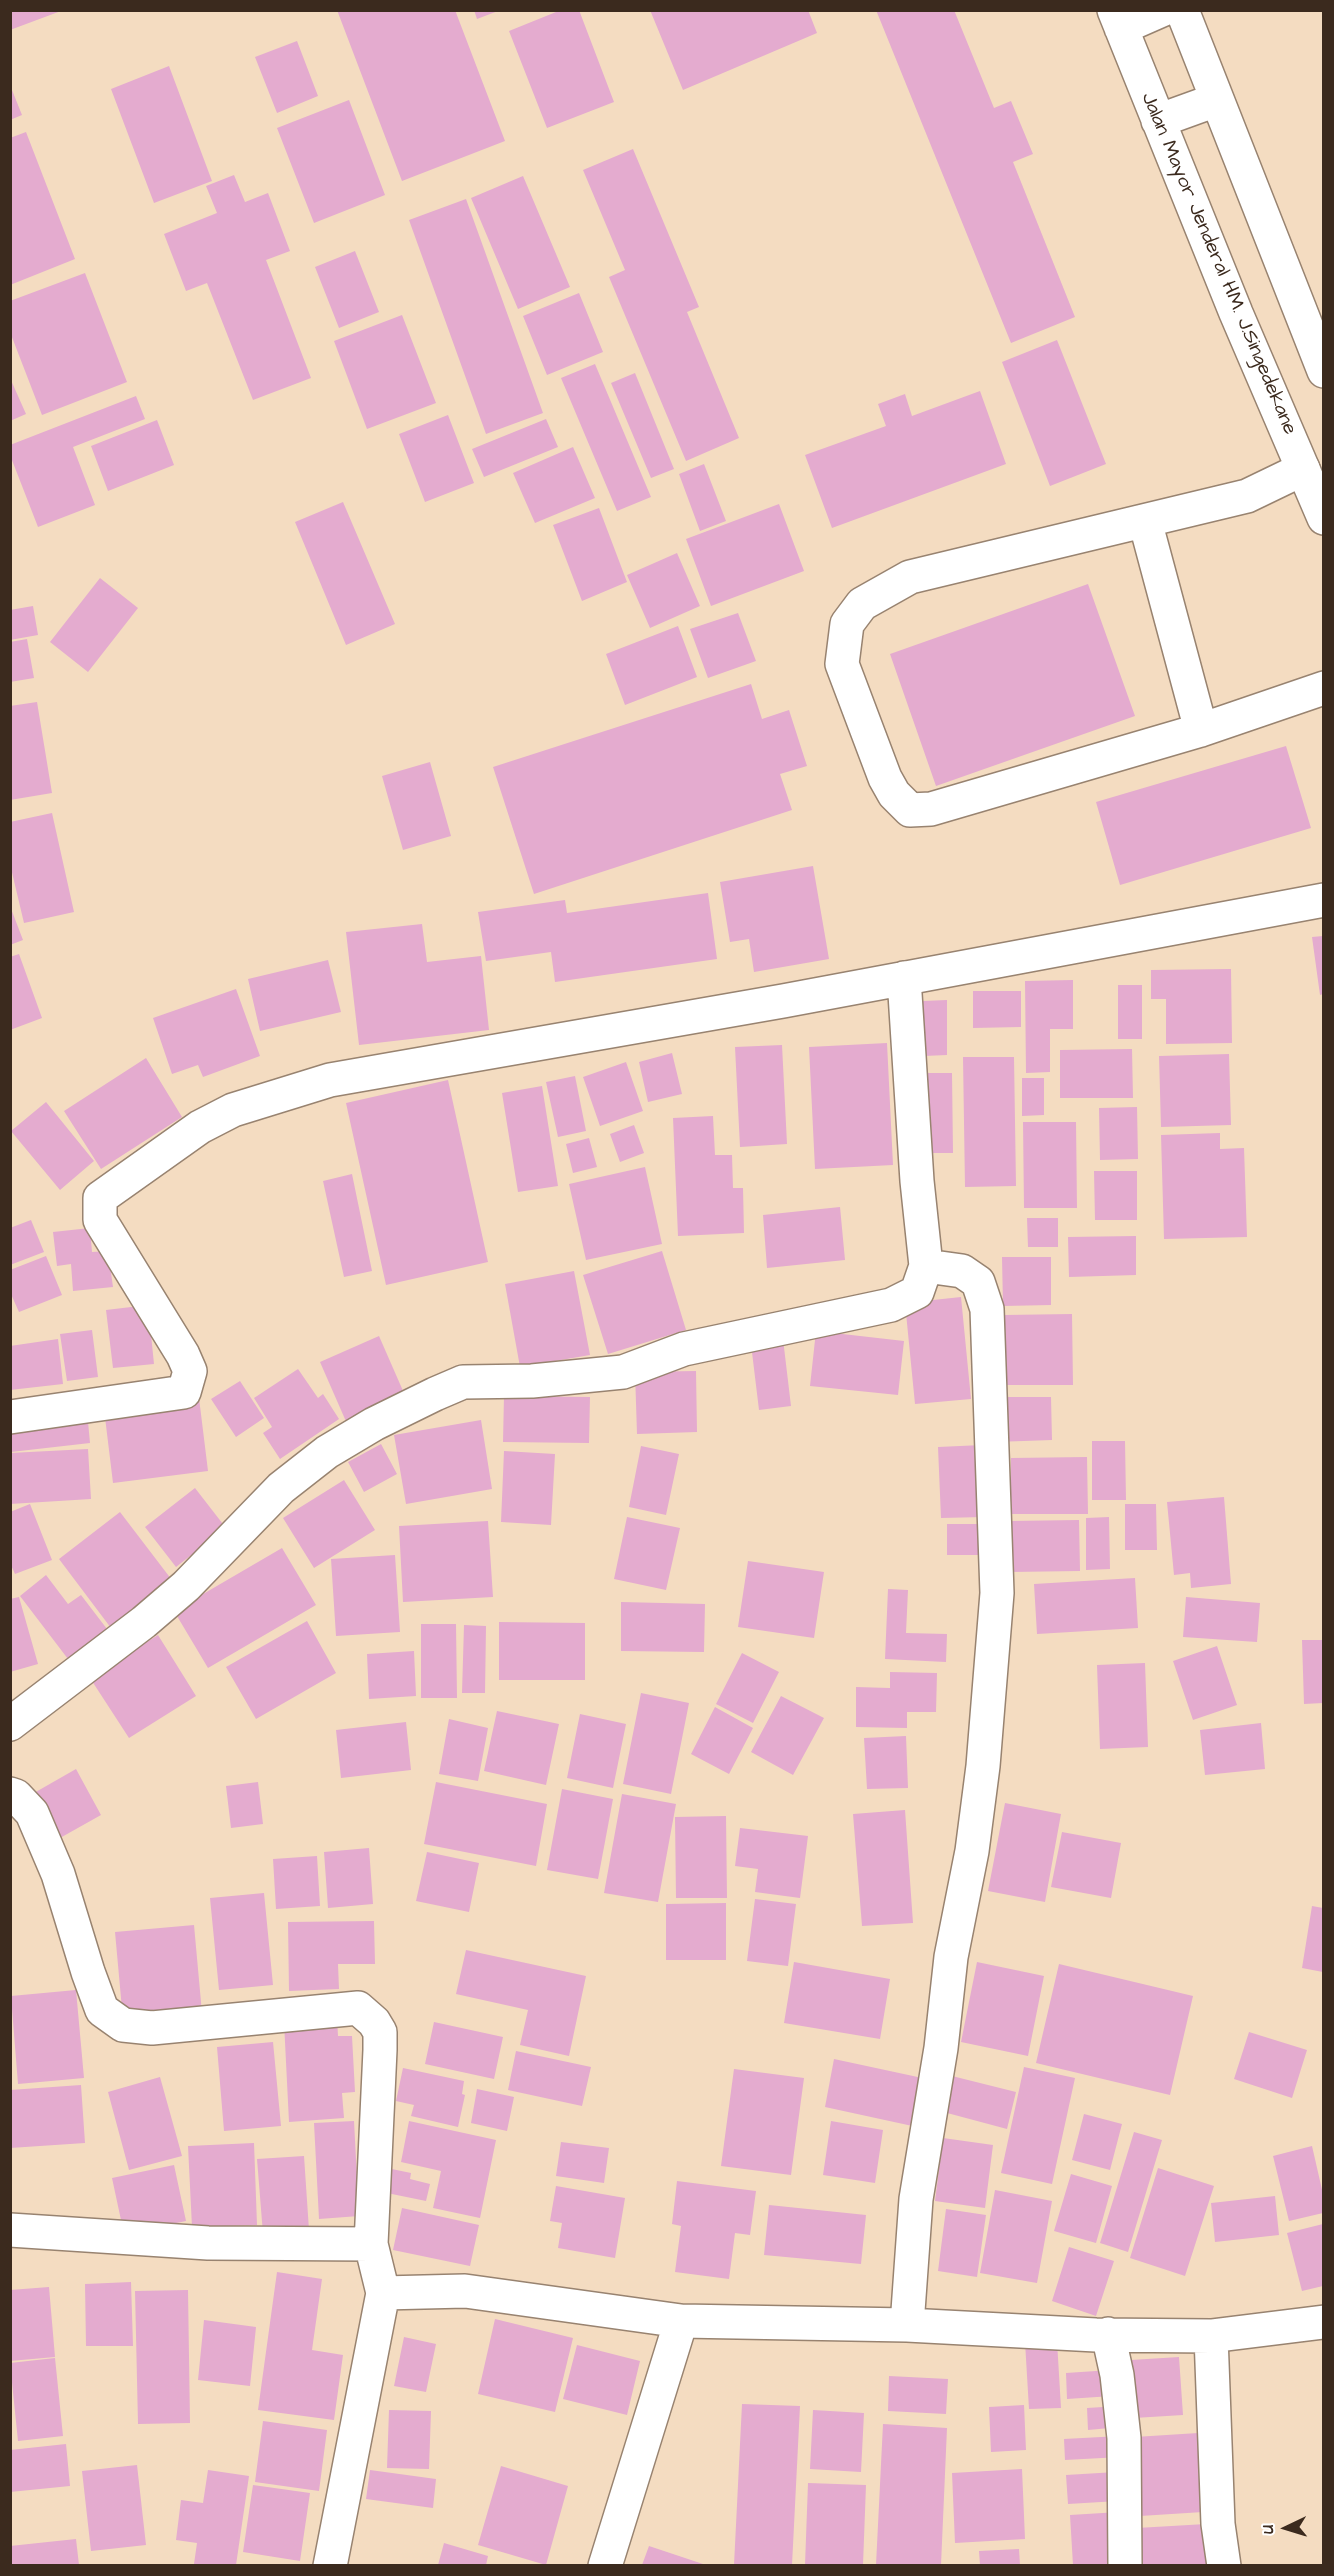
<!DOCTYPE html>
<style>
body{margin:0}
#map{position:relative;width:1334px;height:2576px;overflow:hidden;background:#f4dcc1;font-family:"Architects Daughter",sans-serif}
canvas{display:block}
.frame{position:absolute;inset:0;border:12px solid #3b2a1e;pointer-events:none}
.north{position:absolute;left:1256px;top:2498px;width:60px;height:60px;-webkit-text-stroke:4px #fff;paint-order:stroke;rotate:266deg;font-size:16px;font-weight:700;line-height:24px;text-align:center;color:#3b2a1e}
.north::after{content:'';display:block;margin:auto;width:21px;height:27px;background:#3b2a1e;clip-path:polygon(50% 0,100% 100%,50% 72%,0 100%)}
</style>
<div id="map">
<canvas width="1334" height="2576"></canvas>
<div class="frame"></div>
<div class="north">U</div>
</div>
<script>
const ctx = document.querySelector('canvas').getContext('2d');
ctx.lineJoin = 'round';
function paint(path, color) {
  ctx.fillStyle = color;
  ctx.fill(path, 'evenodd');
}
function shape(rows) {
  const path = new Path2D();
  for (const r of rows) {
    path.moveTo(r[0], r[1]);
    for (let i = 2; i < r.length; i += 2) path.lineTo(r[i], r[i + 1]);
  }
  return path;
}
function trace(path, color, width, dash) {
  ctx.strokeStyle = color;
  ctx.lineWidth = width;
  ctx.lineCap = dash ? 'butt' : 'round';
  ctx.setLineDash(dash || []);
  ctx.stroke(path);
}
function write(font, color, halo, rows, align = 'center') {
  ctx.font = font + ' "Architects Daughter",sans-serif';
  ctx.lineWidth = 5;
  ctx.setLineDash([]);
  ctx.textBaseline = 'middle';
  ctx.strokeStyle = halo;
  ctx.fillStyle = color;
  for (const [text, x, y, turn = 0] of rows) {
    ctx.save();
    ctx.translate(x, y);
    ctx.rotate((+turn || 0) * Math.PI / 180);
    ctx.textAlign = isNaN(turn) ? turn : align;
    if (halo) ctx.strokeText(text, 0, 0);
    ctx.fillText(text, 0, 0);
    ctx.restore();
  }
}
paint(shape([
 [10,10,61,10,61,11,10,30],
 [337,10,455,10,505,141,402,181],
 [474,10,498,10,498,11,477,19],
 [561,10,579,10,614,102,547,128,509,31],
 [650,10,808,10,817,33,683,90],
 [876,10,954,10,994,108,1011,101,1033,154,1013,162,1075,317,1011,343],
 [297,41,318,96,277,113,255,57],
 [169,66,212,181,154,203,111,89],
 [10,85,22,115,10,120],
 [349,100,385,195,314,223,277,128],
 [26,132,75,259,10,285,10,138],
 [633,149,699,307,687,312,739,438,686,461,609,277,625,270,583,170],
 [234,175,245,202,268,193,290,251,266,260,311,378,253,400,207,283,186,291,164,234,217,213,206,186],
 [523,176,570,287,518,309,471,198],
 [466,199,543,413,486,434,409,220],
 [355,251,379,312,339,328,315,267],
 [85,273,127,382,42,415,10,332,10,301],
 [579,293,603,352,547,375,523,316],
 [402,315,436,403,367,429,334,341],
 [1057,340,1106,464,1050,486,1002,362],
 [595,364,651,497,617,511,561,378],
 [635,373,674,469,651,478,611,383],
 [10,378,26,414,10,421],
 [980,391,1006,464,832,528,805,455,886,426,878,404,905,394,912,416],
 [136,396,145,419,73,447,95,505,38,527,10,455,10,445],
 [448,415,474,483,425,502,399,434],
 [546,419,558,447,484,477,472,449],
 [157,420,174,465,108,491,91,446],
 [573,447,595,498,535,523,513,473],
 [704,464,726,521,700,531,679,474],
 [343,502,395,624,346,645,295,522],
 [779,504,804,571,711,606,686,539],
 [599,508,627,582,582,601,553,525],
 [677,553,700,606,650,628,627,575],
 [100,578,138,608,88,672,50,642],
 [1088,584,1135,716,936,786,890,654],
 [33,606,38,635,10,640,10,610],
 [738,613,756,661,708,678,690,629],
 [678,626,697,677,625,705,606,654],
 [27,639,34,678,10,682,10,642],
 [751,684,762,719,789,710,807,766,780,774,792,810,534,894,493,767],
 [37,702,52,793,10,800,10,706],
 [1286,746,1311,828,1120,885,1096,802],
 [430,762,451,836,403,850,382,776],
 [52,813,74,912,24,923,10,864,10,822],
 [813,866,829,959,754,972,749,939,730,942,720,882],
 [708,893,717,959,555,982,551,952,486,961,478,912,565,900,567,913],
 [10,906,23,940,10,945],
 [422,924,427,962,481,956,489,1030,359,1045,346,932],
 [1323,936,1323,994,1320,995,1312,937],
 [19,954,42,1018,10,1030,10,957],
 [328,960,341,1012,260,1031,248,979],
 [1231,969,1232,1043,1166,1044,1166,999,1151,999,1151,970],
 [1073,980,1073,1029,1050,1029,1050,1072,1026,1073,1025,981],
 [1118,985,1142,985,1142,1039,1118,1039],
 [236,989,260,1056,203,1077,198,1065,172,1074,153,1018],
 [973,991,1021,991,1021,1027,973,1028],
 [947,1000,947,1055,924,1056,923,1001],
 [887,1043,893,1165,815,1169,809,1047],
 [782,1045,787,1144,740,1147,735,1047],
 [1132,1049,1133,1098,1060,1098,1060,1050],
 [672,1053,682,1094,648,1102,639,1062],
 [1229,1054,1231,1125,1161,1127,1159,1056],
 [963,1057,1014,1057,1016,1186,965,1187],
 [146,1058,182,1117,101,1169,64,1111],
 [626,1062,643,1111,600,1126,583,1077],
 [924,1073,952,1073,953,1153,926,1153],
 [575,1076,586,1131,558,1137,546,1082],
 [1022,1078,1044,1078,1044,1115,1022,1116],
 [448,1080,488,1262,386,1285,346,1103],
 [542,1086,558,1186,518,1192,502,1093],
 [46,1102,94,1161,60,1190,11,1131],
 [1137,1107,1138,1159,1100,1160,1099,1108],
 [713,1116,715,1155,732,1155,733,1188,743,1188,744,1233,678,1236,673,1118],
 [1023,1122,1076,1122,1077,1208,1024,1208],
 [634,1125,644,1153,620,1162,610,1134],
 [1220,1133,1220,1149,1244,1148,1247,1237,1164,1239,1161,1135],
 [589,1138,597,1167,573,1173,566,1144],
 [645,1167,662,1244,586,1260,569,1184],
 [1094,1171,1137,1171,1137,1220,1095,1220],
 [352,1174,372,1271,344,1277,323,1181],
 [840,1207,845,1260,767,1268,763,1215],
 [1027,1218,1058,1218,1058,1247,1028,1247],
 [31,1220,44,1252,10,1265,10,1228],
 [90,1228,92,1252,108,1251,113,1287,73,1291,71,1264,57,1266,53,1232],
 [1136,1236,1136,1275,1069,1277,1068,1237],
 [662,1251,686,1330,608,1354,583,1275],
 [46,1256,62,1295,19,1312,10,1292,10,1270],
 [1002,1257,1051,1257,1051,1305,1003,1306],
 [574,1271,590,1355,520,1367,505,1284],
 [961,1297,971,1399,915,1404,905,1303],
 [148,1305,154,1364,113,1368,106,1310],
 [1072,1314,1073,1385,1005,1385,1004,1315],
 [92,1330,98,1377,67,1381,60,1334],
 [816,1331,904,1341,898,1395,810,1386],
 [379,1336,407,1400,348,1426,320,1362],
 [58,1339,63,1384,10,1390,10,1346],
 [783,1339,791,1406,759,1410,751,1344],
 [298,1369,318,1398,323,1394,339,1419,280,1459,263,1433,272,1427,254,1398],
 [696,1371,697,1432,637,1434,635,1372],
 [240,1381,264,1418,236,1437,211,1399],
 [504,1396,590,1397,589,1443,503,1442],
 [995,1397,1051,1397,1052,1440,995,1442],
 [199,1398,208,1471,113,1483,104,1409],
 [87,1411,90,1443,11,1452,10,1420],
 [481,1420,492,1489,406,1504,394,1435],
 [1092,1441,1125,1441,1126,1500,1092,1500],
 [381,1444,397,1474,364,1492,348,1462],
 [982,1445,984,1517,941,1518,938,1447],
 [641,1446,679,1454,666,1515,629,1507],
 [88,1449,91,1499,10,1504,10,1453],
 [504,1451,555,1454,551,1525,501,1522],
 [1087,1457,1088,1514,1011,1514,1011,1458],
 [344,1480,375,1530,314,1568,283,1518],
 [195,1488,226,1528,176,1567,145,1527],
 [1224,1497,1231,1584,1191,1588,1190,1573,1174,1575,1167,1502],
 [30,1504,52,1560,15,1574,10,1563,10,1512],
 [1125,1504,1156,1504,1157,1550,1125,1550],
 [120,1512,178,1588,117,1636,59,1559],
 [627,1517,680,1528,666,1590,614,1579],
 [1109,1517,1110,1569,1086,1570,1086,1518],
 [1079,1520,1080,1571,1010,1572,1009,1521],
 [488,1521,493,1597,403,1602,399,1526],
 [947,1524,984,1524,985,1555,947,1555],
 [282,1548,316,1605,208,1668,174,1611],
 [395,1555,400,1632,336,1636,331,1559],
 [748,1561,824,1572,814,1638,738,1627],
 [46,1575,68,1604,81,1595,107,1629,68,1659,20,1596],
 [1135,1578,1138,1628,1037,1634,1034,1584],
 [888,1589,908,1590,906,1633,947,1634,946,1662,885,1659],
 [19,1597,38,1664,10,1672,10,1599],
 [1186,1597,1260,1603,1257,1642,1183,1637],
 [621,1602,705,1604,704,1652,621,1651],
 [307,1621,336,1673,256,1719,226,1667],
 [499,1622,585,1623,585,1680,499,1680],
 [421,1624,456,1624,457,1698,421,1698],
 [464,1625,486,1626,485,1693,462,1693],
 [158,1635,196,1696,129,1738,90,1678],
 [1302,1640,1323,1640,1323,1703,1304,1704],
 [1217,1646,1237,1705,1193,1720,1173,1661],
 [414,1651,416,1696,369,1699,367,1654],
 [742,1653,779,1672,753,1723,716,1704],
 [1145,1663,1148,1747,1100,1749,1097,1665],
 [890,1672,937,1673,936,1712,907,1712,907,1728,856,1727,856,1687,890,1688],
 [641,1693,689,1703,671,1794,623,1784],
 [781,1696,824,1718,793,1775,751,1752],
 [715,1707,753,1728,729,1774,691,1754],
 [497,1711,559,1724,546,1785,484,1771],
 [580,1714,626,1724,613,1788,567,1778],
 [449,1719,488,1728,478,1781,439,1774],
 [406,1722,411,1770,341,1778,336,1730],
 [1261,1723,1265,1769,1205,1775,1200,1730],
 [906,1736,908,1788,867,1789,864,1738],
 [76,1769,101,1815,60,1838,34,1793],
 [258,1782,263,1824,231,1828,226,1786],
 [436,1782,547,1804,536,1866,424,1844],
 [562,1789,613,1799,598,1879,547,1870],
 [622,1794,676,1804,658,1902,604,1893],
 [1005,1803,1061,1814,1045,1902,988,1891],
 [905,1810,913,1923,862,1926,853,1814],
 [726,1816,727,1898,676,1898,675,1817],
 [740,1828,808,1836,800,1898,755,1892,758,1869,735,1866],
 [1062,1832,1121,1843,1111,1898,1051,1887],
 [369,1848,373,1904,328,1908,324,1852],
 [427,1852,479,1863,469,1912,416,1901],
 [317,1856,320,1906,276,1909,273,1859],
 [264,1893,273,1985,219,1990,210,1898],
 [755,1899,796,1904,788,1966,747,1961],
 [726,1903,726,1960,666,1960,666,1904],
 [1312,1906,1323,1908,1323,1972,1302,1968],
 [374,1921,375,1964,338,1964,339,1989,289,1991,288,1922],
 [194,1925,202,2013,123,2020,115,1932],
 [466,1950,586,1976,569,2056,520,2045,528,2010,456,1994],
 [794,1962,890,1979,880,2039,784,2023],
 [977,1962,1044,1976,1028,2056,961,2042],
 [1059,1964,1193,1996,1170,2095,1036,2063],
 [76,1990,84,2078,18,2084,11,1996],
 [337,2018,338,2036,352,2036,355,2092,342,2093,344,2118,289,2122,284,2022],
 [434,2022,503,2037,494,2079,425,2064],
 [1249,2032,1307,2050,1292,2098,1234,2079],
 [273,2042,281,2126,224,2131,217,2047],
 [516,2051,591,2067,582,2106,508,2090],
 [834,2059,927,2079,917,2127,825,2107],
 [1024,2067,1075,2078,1052,2184,1001,2173],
 [403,2068,464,2081,462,2094,465,2095,458,2127,411,2116,414,2105,396,2101],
 [734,2069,804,2078,791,2175,721,2166],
 [944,2074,1016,2092,1007,2129,936,2110],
 [160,2077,182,2156,129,2170,108,2092],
 [81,2085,85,2143,10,2148,10,2090],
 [477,2089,514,2097,507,2131,471,2123],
 [1084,2114,1122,2124,1110,2170,1072,2160],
 [354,2121,359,2216,319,2219,314,2123],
 [409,2121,496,2140,480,2218,433,2208,441,2171,401,2162],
 [831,2121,883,2130,875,2183,823,2175],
 [1134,2132,1162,2140,1128,2252,1100,2243],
 [943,2138,993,2145,985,2208,935,2201],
 [561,2142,609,2148,604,2183,556,2176],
 [254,2143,257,2225,192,2227,188,2146],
 [1312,2146,1323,2194,1323,2213,1289,2221,1273,2156],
 [304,2156,309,2230,263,2234,257,2159],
 [174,2165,186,2221,124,2234,112,2178],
 [387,2168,411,2173,410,2179,430,2184,426,2201,382,2192],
 [1158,2168,1214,2186,1185,2276,1130,2258],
 [1071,2174,1112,2186,1096,2243,1054,2231],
 [677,2181,756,2191,750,2235,735,2233,729,2279,675,2272,681,2226,672,2224],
 [556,2186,625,2198,615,2258,558,2248,562,2223,550,2221],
 [995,2190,1052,2201,1037,2283,980,2273],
 [1275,2196,1279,2235,1215,2242,1211,2203],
 [769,2205,866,2215,861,2264,764,2255],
 [402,2208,479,2225,470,2266,393,2250],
 [946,2209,986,2215,977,2277,938,2271],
 [1323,2224,1323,2286,1302,2291,1287,2233],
 [1069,2247,1114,2261,1096,2316,1052,2301],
 [277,2272,322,2279,312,2350,343,2355,334,2420,258,2410],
 [131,2282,133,2346,86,2346,85,2284],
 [49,2287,55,2357,10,2361,10,2290],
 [188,2290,190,2423,138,2424,135,2291],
 [495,2319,573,2338,555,2412,478,2394],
 [204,2320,256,2327,250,2386,198,2380],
 [404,2337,436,2344,426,2392,394,2386],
 [1057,2341,1061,2408,1029,2409,1025,2342],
 [577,2345,640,2361,627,2415,563,2399],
 [1179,2357,1183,2415,1134,2418,1131,2360],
 [55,2358,63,2436,18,2441,10,2363],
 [1111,2370,1112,2396,1067,2399,1066,2373],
 [889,2376,948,2379,946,2414,888,2411],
 [742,2404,800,2406,792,2565,734,2565],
 [1024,2405,1026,2450,991,2452,989,2407],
 [1119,2406,1121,2427,1088,2430,1087,2408],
 [389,2410,431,2411,429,2469,387,2468],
 [813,2410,864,2413,861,2472,810,2469],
 [263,2421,327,2430,319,2491,255,2482],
 [883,2424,947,2428,941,2565,876,2565],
 [1198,2433,1203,2512,1140,2516,1135,2437],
 [1120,2436,1121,2457,1065,2460,1064,2439],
 [66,2444,70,2486,10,2492,10,2450],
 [137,2465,146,2545,91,2551,82,2471],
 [501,2466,568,2486,546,2565,478,2545],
 [1022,2469,1025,2539,955,2543,952,2473],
 [208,2470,249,2476,236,2565,194,2564,197,2543,176,2540,181,2500,203,2503],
 [370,2470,436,2479,433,2508,366,2499],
 [1116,2472,1118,2501,1068,2504,1066,2475],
 [808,2483,866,2485,863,2565,805,2565],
 [253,2485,310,2493,300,2561,243,2552],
 [1119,2512,1121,2565,1073,2565,1070,2515],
 [1206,2524,1209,2565,1139,2565,1137,2528],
 [76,2539,79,2565,10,2565,10,2546],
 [444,2543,488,2556,486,2565,438,2565],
 [649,2546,706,2565,642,2565],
 [1019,2549,1020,2565,980,2565,979,2551]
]), '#e4abcf');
const minor = shape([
 [1303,469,1247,496,910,577,862,604,847,624,842,664,885,778,894,794,910,810,931,809,1201,730,1324,688],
 [1145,521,1201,730],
 [10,1417,184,1392,190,1371,183,1355,100,1220,100,1198,200,1127,233,1110,330,1080,783,1001,1324,900],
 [10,1724,144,1622,186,1586,281,1488,327,1452,374,1424,435,1394,463,1382,532,1381,623,1372,684,1349,891,1305,917,1292,926,1266,917,1181,904,978],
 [10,1794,16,1796,32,1813,58,1874,88,1972,102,2010,123,2025,152,2028,358,2008,374,2022,380,2032,380,2050,371,2244,383,2293],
 [10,2230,208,2243,371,2244],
 [907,2325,916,2199,941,2048,951,1957,972,1851,983,1766,997,1593,987,1309,978,1282,962,1271,926,1266],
 [1108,2334,1117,2375,1124,2438,1125,2566],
 [1211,2336,1218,2524,1224,2566],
 [330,2566,383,2293,465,2291,681,2321,907,2325,1096,2335,1211,2336,1324,2322],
 [605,2566,681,2321]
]);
const secondary = shape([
 [1114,10,1236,313,1324,518],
 [1182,10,1324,371],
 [1121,28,1162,10],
 [1158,121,1216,100]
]);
trace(minor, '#988370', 36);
trace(secondary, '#988370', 36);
trace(minor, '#fff', 33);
trace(secondary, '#fff', 33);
write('20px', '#3b2a1e', '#fff', [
 ["Jalan Mayor Jenderal HM. J.Singedekane",1218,264,67]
]);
</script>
